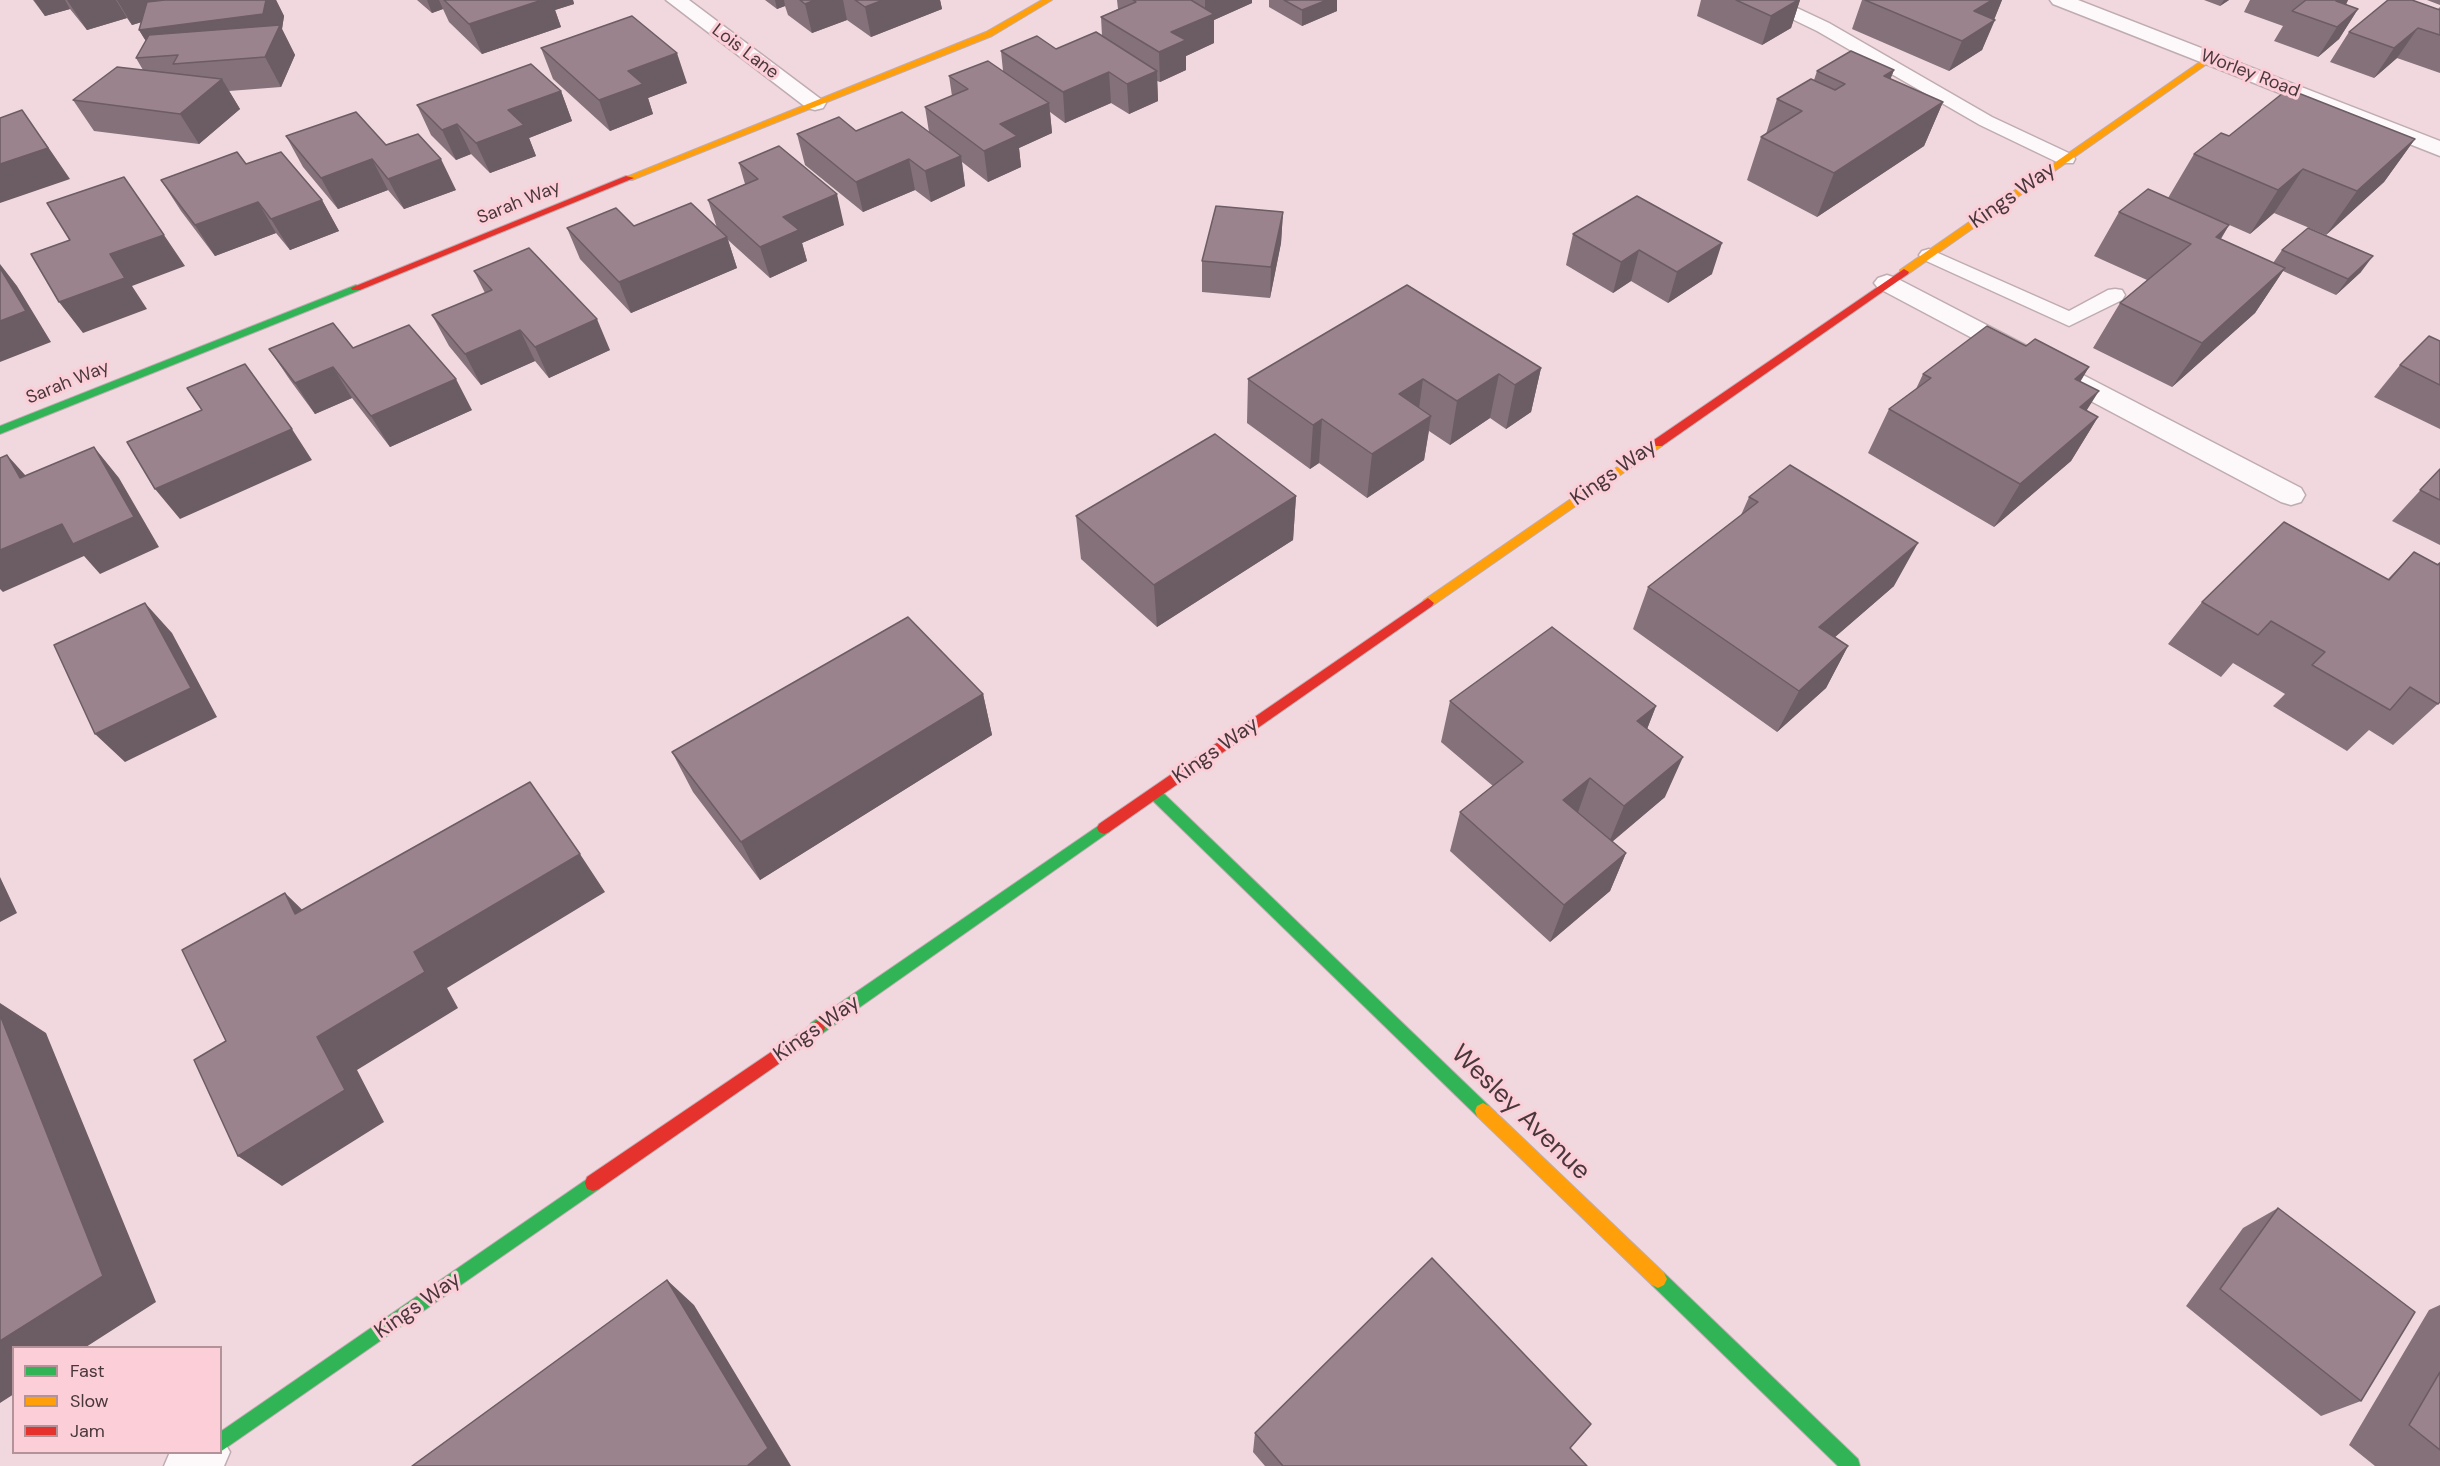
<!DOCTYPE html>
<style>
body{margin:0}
#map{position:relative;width:2440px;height:1466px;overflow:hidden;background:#f0d8de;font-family:"DM Sans",sans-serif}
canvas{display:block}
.legend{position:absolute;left:12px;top:1346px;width:210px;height:108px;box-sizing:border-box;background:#fbced8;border:2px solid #b4929a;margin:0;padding:8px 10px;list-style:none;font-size:18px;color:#49373c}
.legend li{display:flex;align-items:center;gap:12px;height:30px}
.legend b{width:30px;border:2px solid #b4929a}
</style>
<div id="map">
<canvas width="2440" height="1466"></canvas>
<ul class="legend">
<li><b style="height:8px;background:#30b455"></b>Fast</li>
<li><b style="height:8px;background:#ff9f0a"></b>Slow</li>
<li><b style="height:8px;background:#e5322d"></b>Jam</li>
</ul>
</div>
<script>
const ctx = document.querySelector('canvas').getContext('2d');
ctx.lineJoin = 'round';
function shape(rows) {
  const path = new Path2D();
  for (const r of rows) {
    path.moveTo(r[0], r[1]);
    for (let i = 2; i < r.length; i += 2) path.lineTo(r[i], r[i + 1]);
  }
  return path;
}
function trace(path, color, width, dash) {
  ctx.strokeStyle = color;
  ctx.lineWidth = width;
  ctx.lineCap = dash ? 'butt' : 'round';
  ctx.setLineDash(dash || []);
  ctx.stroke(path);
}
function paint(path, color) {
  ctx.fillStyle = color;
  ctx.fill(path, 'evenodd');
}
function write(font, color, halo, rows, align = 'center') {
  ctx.font = font + ' "DM Sans",sans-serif';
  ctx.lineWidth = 6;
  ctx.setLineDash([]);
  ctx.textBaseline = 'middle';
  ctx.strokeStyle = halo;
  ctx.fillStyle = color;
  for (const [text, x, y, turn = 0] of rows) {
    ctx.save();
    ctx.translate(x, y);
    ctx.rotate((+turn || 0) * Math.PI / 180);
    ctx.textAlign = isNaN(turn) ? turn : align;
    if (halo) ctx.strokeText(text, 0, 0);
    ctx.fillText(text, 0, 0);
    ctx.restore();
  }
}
const lane = shape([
 [1759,0,1780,0,1829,23,1992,117,2073,155,2075,159,2073,163,2059,163,1980,125,1817,31,1761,4,1759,0],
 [1929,249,2069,311,2108,290,2115,289,2122,290,2125,295,2122,300,2069,326,1922,259,1919,255,1922,251,1929,249]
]);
const street = shape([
 [666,0,689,0,826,103,823,108,815,110,807,108,666,0],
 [2050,0,2078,0,2440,141,2440,156,2053,4,2050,0],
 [1887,275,1896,278,2301,488,2305,495,2301,502,2291,505,2281,502,1878,288,1874,283,1878,278,1887,275],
 [220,1435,230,1452,224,1466,164,1466,170,1452,220,1452,220,1435]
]);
const fast = shape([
 [356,285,361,288,360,290,0,434,0,426,356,285],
 [1155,788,1160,790,1489,1106,1491,1111,1489,1116,1483,1119,1477,1116,1150,798,1148,794,1150,790,1155,788],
 [1104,822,1109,824,1111,828,1109,832,823,1033,817,1035,811,1033,809,1028,811,1023,1104,822],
 [593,1175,599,1177,601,1183,599,1189,220,1452,220,1432,593,1175],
 [1658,1270,1664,1273,1858,1459,1860,1466,1838,1466,1652,1285,1649,1279,1652,1273,1658,1270]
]);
const slow = shape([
 [1042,0,1052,0,992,36,632,180,624,178,986,32,1042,0],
 [2207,57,2214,59,1908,274,1900,274,1900,270,2207,57],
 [1658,439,1664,443,1662,446,1432,606,1424,606,1422,603,1424,600,1658,439],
 [1483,1103,1489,1106,1664,1273,1667,1279,1664,1285,1658,1288,1652,1285,1477,1116,1475,1111,1477,1106,1483,1103]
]);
const jam = shape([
 [626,176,634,178,360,290,352,290,351,288,626,176],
 [1904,269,1909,272,1908,274,1662,446,1654,446,1654,440,1904,269],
 [1428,598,1434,603,1432,606,1109,832,1104,834,1099,832,1097,828,1099,824,1428,598],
 [817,1021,823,1023,825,1028,823,1033,599,1189,593,1191,587,1189,585,1183,587,1177,817,1021]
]);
trace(lane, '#bfacb1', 3);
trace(street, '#bfacb1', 3);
trace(fast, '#bfacb1', 2);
trace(slow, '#bfacb1', 2);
trace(jam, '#bfacb1', 2);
paint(lane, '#fdf9fa');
paint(street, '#fdf9fa');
paint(fast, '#30b455');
paint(slow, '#ff9f0a');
paint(jam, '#e5322d');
paint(shape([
 [33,0,276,0,284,16,282,29,295,55,281,87,229,91,240,109,199,144,94,131,73,100,143,70,136,58,146,41,139,30,142,22,132,25,127,18,87,30,70,9,45,16],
 [417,0,573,0,574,4,555,10,561,27,482,54,449,22,443,9,432,13],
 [765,0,940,0,942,9,871,37,847,20,812,33,788,15,785,6,777,9],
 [1117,0,1252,0,1252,3,1214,20,1214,43,1186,56,1186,70,1160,82,1157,81,1158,101,1129,114,1111,103,1065,123,1050,112,1052,133,1019,148,1021,167,988,182,962,162,965,186,931,202,915,190,863,212,805,165,797,134,856,131,929,132,925,107,952,96,949,76,1003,71,1001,51,1056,49,1102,36,1101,17,1118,9],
 [1269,0,1337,0,1337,11,1302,26,1269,7],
 [1701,0,1800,0,1791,28,1762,45,1697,16],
 [1862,0,2002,0,1982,50,1949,71,1852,29],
 [2204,0,2229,0,2220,6],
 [2250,0,2348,0,2346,5,2358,9,2339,39,2318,57,2274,41,2283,26,2244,12],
 [2427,0,2440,0,2440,5],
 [2440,7,2440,73,2397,58,2374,78,2330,62,2349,32,2438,9],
 [541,48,687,83,648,98,653,114,610,131,553,79],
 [1894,70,1890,79,1943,102,1924,146,1817,217,1747,180,1761,137,1766,134,1777,99,1814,80,1817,71],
 [561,91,572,121,529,138,536,156,490,173,471,154,456,160,431,135,417,105],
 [286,136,386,145,456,190,404,209,388,190,338,209,303,167],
 [2229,136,2415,139,2384,182,2326,235,2274,213,2250,234,2168,198,2194,154],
 [739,163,844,225,802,243,807,261,770,278,728,240,737,268,631,313,580,259,567,228,634,226,717,228,708,200,745,184],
 [246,164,322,200,339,231,290,250,276,233,215,256,181,211,161,180],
 [1637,196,1712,274,1668,303,1631,281,1613,293,1566,265,1573,234],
 [1283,212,1281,243,1270,298,1202,292,1202,261],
 [2119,212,2229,225,2221,239,2273,263,2282,250,2361,272,2336,295,2283,271,2255,313,2172,387,2093,348,2120,303,2147,280,2094,256],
 [474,271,610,350,549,378,535,361,481,385,449,346,432,315,485,293],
 [2440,341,2440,429,2374,397,2400,365],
 [2026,346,2089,367,2080,381,2086,411,2098,417,2071,461,1994,527,1868,453,1889,409,1916,389,1923,374],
 [353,348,472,410,390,447,352,398,315,414,290,380,269,349],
 [1541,368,1531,412,1506,429,1490,418,1450,445,1429,431,1424,460,1367,498,1319,463,1310,469,1247,423,1248,379],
 [2440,469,2440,545,2392,521],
 [1296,496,1293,540,1157,627,1081,559,1076,516],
 [1749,497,1894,586,1835,637,1848,646,1826,688,1777,732,1633,629,1648,587,1741,515],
 [2414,552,2437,564,2440,562,2440,702,2393,745,2369,730,2347,751,2273,706,2285,694,2233,663,2221,677,2168,644,2202,602,2388,579],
 [983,694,992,735,760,880,693,792,672,752],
 [1450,701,1656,706,1647,729,1665,797,1612,842,1626,853,1610,891,1550,942,1450,851,1460,812,1493,786,1441,742],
 [2278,1208,2361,1401,2321,1416,2186,1306,2243,1228],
 [2440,1305,2440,1466,2375,1466,2349,1445,2429,1310],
 [1255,1433,1570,1448,1587,1466,1265,1466,1253,1452]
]), '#85717a');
paint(shape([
 [34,0,65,0,70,9,45,16],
 [67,0,116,0,127,18,87,30],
 [117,0,212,0,132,25],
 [266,0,276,0,284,16,282,29,295,55,281,87,265,57,178,55,155,56,139,30],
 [427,0,439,0,443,9,432,13],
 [541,0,573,0,574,4,555,10,561,27,482,54,469,24],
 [775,0,784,0,785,6,777,9],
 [815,0,843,0,847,20,812,33,805,4],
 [883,0,940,0,942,9,871,37,865,7],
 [1205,0,1252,0,1252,3,1214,20,1214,43,1186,56,1186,70,1160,82,1159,52,1171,32,1205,17],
 [1327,0,1337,0,1337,11,1302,26,1302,10],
 [1798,0,1800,0,1791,28,1762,45,1771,16],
 [1992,0,2002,0,1993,22,1974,11],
 [2224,0,2229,0,2220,6],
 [2338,0,2348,0,2342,11,2336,1],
 [2358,9,2339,39,2318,57,2337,27],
 [1995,20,1982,50,1949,71,1962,41],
 [2418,28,2397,58,2374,78,2394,48],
 [677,53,687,83,648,98,653,114,610,131,599,100,628,71],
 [1894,70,1877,113,1884,76],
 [1157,71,1158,101,1129,114,1127,84],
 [1109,72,1111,103,1065,123,1063,92],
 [222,79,240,109,199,144,180,114],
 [561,91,572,121,529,138,536,156,490,173,476,143,508,110],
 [1943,102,1924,146,1817,217,1834,173],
 [1049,103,1052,133,1019,148,1021,167,988,182,984,151,1000,124],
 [457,124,471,154,456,160,442,130],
 [2415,139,2384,182,2326,235,2357,191],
 [44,141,70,179,0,203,0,164],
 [961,156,965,186,931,202,925,171],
 [372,159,388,190,338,209,321,178],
 [441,159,456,190,404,209,388,179],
 [909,159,915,190,863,212,856,182],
 [2303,169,2274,213,2250,234,2278,190],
 [837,194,844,225,802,243,807,261,770,278,760,247,783,217],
 [322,200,339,231,290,250,271,219],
 [258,202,276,233,215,256,195,225],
 [1283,212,1281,243,1270,298,1271,267],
 [2229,225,2201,270,2216,237],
 [164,235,185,266,132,286,147,309,83,333,59,302,110,254],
 [727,237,737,268,631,313,619,282],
 [1722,243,1712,274,1668,303,1677,272],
 [1639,250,1631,281,1613,293,1621,262],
 [2373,256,2361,272,2336,295,2348,279],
 [0,264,17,286,51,342,0,362],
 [2285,268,2255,313,2172,387,2202,343],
 [597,319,610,350,549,378,535,347],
 [520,330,535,361,481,385,465,354],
 [333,367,352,398,315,414,295,383],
 [2089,367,2063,411,2075,379],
 [1541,368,1531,412,1506,429,1515,385],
 [1499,374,1490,418,1450,445,1457,401],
 [456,379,472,410,390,447,371,416],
 [1423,379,1417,423,1399,394],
 [2099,391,2071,435,2080,407],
 [1431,416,1424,460,1367,498,1372,454],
 [2098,417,2071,461,1994,527,2020,484],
 [1322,419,1319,463,1310,469,1313,425],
 [292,429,312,460,180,519,155,489],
 [94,447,119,478,159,547,100,574,84,556,3,592,0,589,0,550],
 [7,455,35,486,20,478],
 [1296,496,1293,540,1157,627,1154,585],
 [1918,543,1894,586,1798,669,1819,627],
 [145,603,172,633,217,717,125,762,95,734],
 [1848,646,1826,688,1777,732,1799,691],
 [983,694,992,735,760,880,741,842],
 [1656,706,1640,747,1637,721],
 [1683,757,1665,797,1608,845,1624,806],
 [1590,778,1576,818,1563,800],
 [1626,853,1610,891,1550,942,1564,905],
 [580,854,605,892,447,988,458,1008,357,1070,384,1122,282,1186,238,1156,317,1037,414,952],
 [0,877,17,913,0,922],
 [285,893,323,930,295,914],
 [0,1003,46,1033,156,1302,86,1347,14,1347,14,1394,0,1403],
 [667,1280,694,1305,791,1466,747,1466]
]), '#6c5c63');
const building = shape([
 [165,0,266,0,263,14,139,30,147,2,165,0],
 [444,0,542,0,469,24,444,0],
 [800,0,815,0,805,4,800,0],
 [855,0,883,0,865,7,855,0],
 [1133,0,1191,0,1214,14,1171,32,1186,40,1159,52,1101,17,1136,2,1133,0],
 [1284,0,1327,0,1302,10,1284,0],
 [1736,0,1798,0,1771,16,1736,0],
 [1865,0,1992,0,1974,11,1995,20,1962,41,1865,0],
 [2306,0,2338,0,2336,1,2358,9,2337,27,2292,11,2306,0],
 [2388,0,2412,0,2440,10,2440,35,2418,28,2394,48,2349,32,2388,0],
 [632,16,677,53,628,71,643,84,599,100,541,48,632,16],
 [280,25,265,57,173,64,178,55,136,58,149,35,280,25],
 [1096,32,1157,71,1127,84,1109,72,1063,92,1001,51,1037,36,1056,49,1096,32],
 [1851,51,1894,70,1884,76,1943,102,1834,173,1761,137,1802,111,1777,99,1811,79,1835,90,1845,84,1817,71,1851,51],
 [988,61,1049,103,1000,124,1017,136,984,151,925,107,968,89,949,76,988,61],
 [531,64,561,91,508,110,524,125,476,143,457,124,442,130,417,105,531,64],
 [117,67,222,79,180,114,73,100,117,67],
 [2288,89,2415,139,2357,191,2303,169,2278,190,2194,154,2221,133,2229,136,2288,89],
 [22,110,48,148,0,164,0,118,22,110],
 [356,112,386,145,418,134,441,159,388,179,372,159,321,178,286,136,356,112],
 [902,112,961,156,925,171,909,159,856,182,797,134,839,117,856,131,902,112],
 [779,146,837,194,783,217,799,230,760,247,708,200,758,179,739,163,779,146],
 [237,152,246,164,281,152,322,200,271,219,258,202,195,225,161,180,237,152],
 [124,177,164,235,110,254,125,278,59,302,31,254,70,240,47,203,124,177],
 [2148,189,2229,225,2216,237,2285,268,2202,343,2120,303,2191,244,2119,212,2148,189],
 [1637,196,1722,243,1677,272,1639,250,1621,262,1573,234,1637,196],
 [691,203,727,237,619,282,567,228,616,208,634,226,691,203],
 [1216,206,1283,212,1271,267,1202,261,1216,206],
 [2308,228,2373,256,2348,279,2282,250,2308,228],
 [529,248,597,319,535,347,520,330,465,354,432,315,492,290,474,271,529,248],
 [0,268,26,311,0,321,0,268],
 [1407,285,1541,368,1515,385,1499,374,1457,401,1423,379,1399,394,1431,416,1372,454,1322,419,1313,425,1248,379,1407,285],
 [333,323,353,348,409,325,456,379,371,416,333,367,295,383,269,349,333,323],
 [1987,326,2026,346,2035,339,2089,367,2075,379,2099,391,2080,407,2098,417,2020,484,1889,409,1931,378,1923,374,1987,326],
 [2429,336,2440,341,2440,385,2400,365,2429,336],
 [245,364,292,429,155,489,127,442,202,410,187,388,245,364],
 [1215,434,1296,496,1154,585,1076,516,1215,434],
 [94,447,134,517,73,544,62,524,0,550,0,458,7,455,20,478,94,447],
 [1790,465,1918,543,1819,627,1848,646,1799,691,1648,587,1758,502,1749,497,1790,465],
 [2440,469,2440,500,2420,490,2440,469],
 [2284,522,2389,580,2414,552,2438,565,2440,563,2440,702,2438,704,2410,687,2390,710,2312,665,2325,652,2271,621,2258,635,2202,602,2284,522],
 [145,603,191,688,95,734,54,645,145,603],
 [908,617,983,694,741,842,672,752,908,617],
 [1552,627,1656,706,1637,721,1683,757,1624,806,1590,778,1563,800,1626,853,1564,905,1460,812,1523,762,1450,701,1552,627],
 [530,782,580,854,414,952,425,972,317,1037,345,1090,238,1156,194,1060,226,1041,182,950,285,893,295,914,530,782],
 [0,1015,103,1276,0,1341,0,1015],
 [2278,1208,2415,1312,2361,1401,2220,1289,2278,1208],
 [1432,1258,1591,1424,1570,1448,1587,1466,1283,1466,1255,1433,1432,1258],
 [667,1280,768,1448,747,1466,412,1466,667,1280],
 [2440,1372,2440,1450,2409,1425,2440,1372]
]);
paint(building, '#9b838e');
trace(building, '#6c5c63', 1.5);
write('18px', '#49373c', '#fbced8', [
 ["Lois Lane",745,52,37],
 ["Worley Road",2250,74,21],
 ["Sarah Way",519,203,-22],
 ["Sarah Way",68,383,-22]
]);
write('21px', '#49373c', '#fbced8', [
 ["Kings Way",2013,196,-35],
 ["Kings Way",1614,473,-35],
 ["Kings Way",1216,751,-35],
 ["Kings Way",817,1029,-35],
 ["Kings Way",418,1306,-35]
]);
write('26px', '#49373c', '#fbced8', [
 ["Wesley Avenue",1520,1113,44]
]);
</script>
